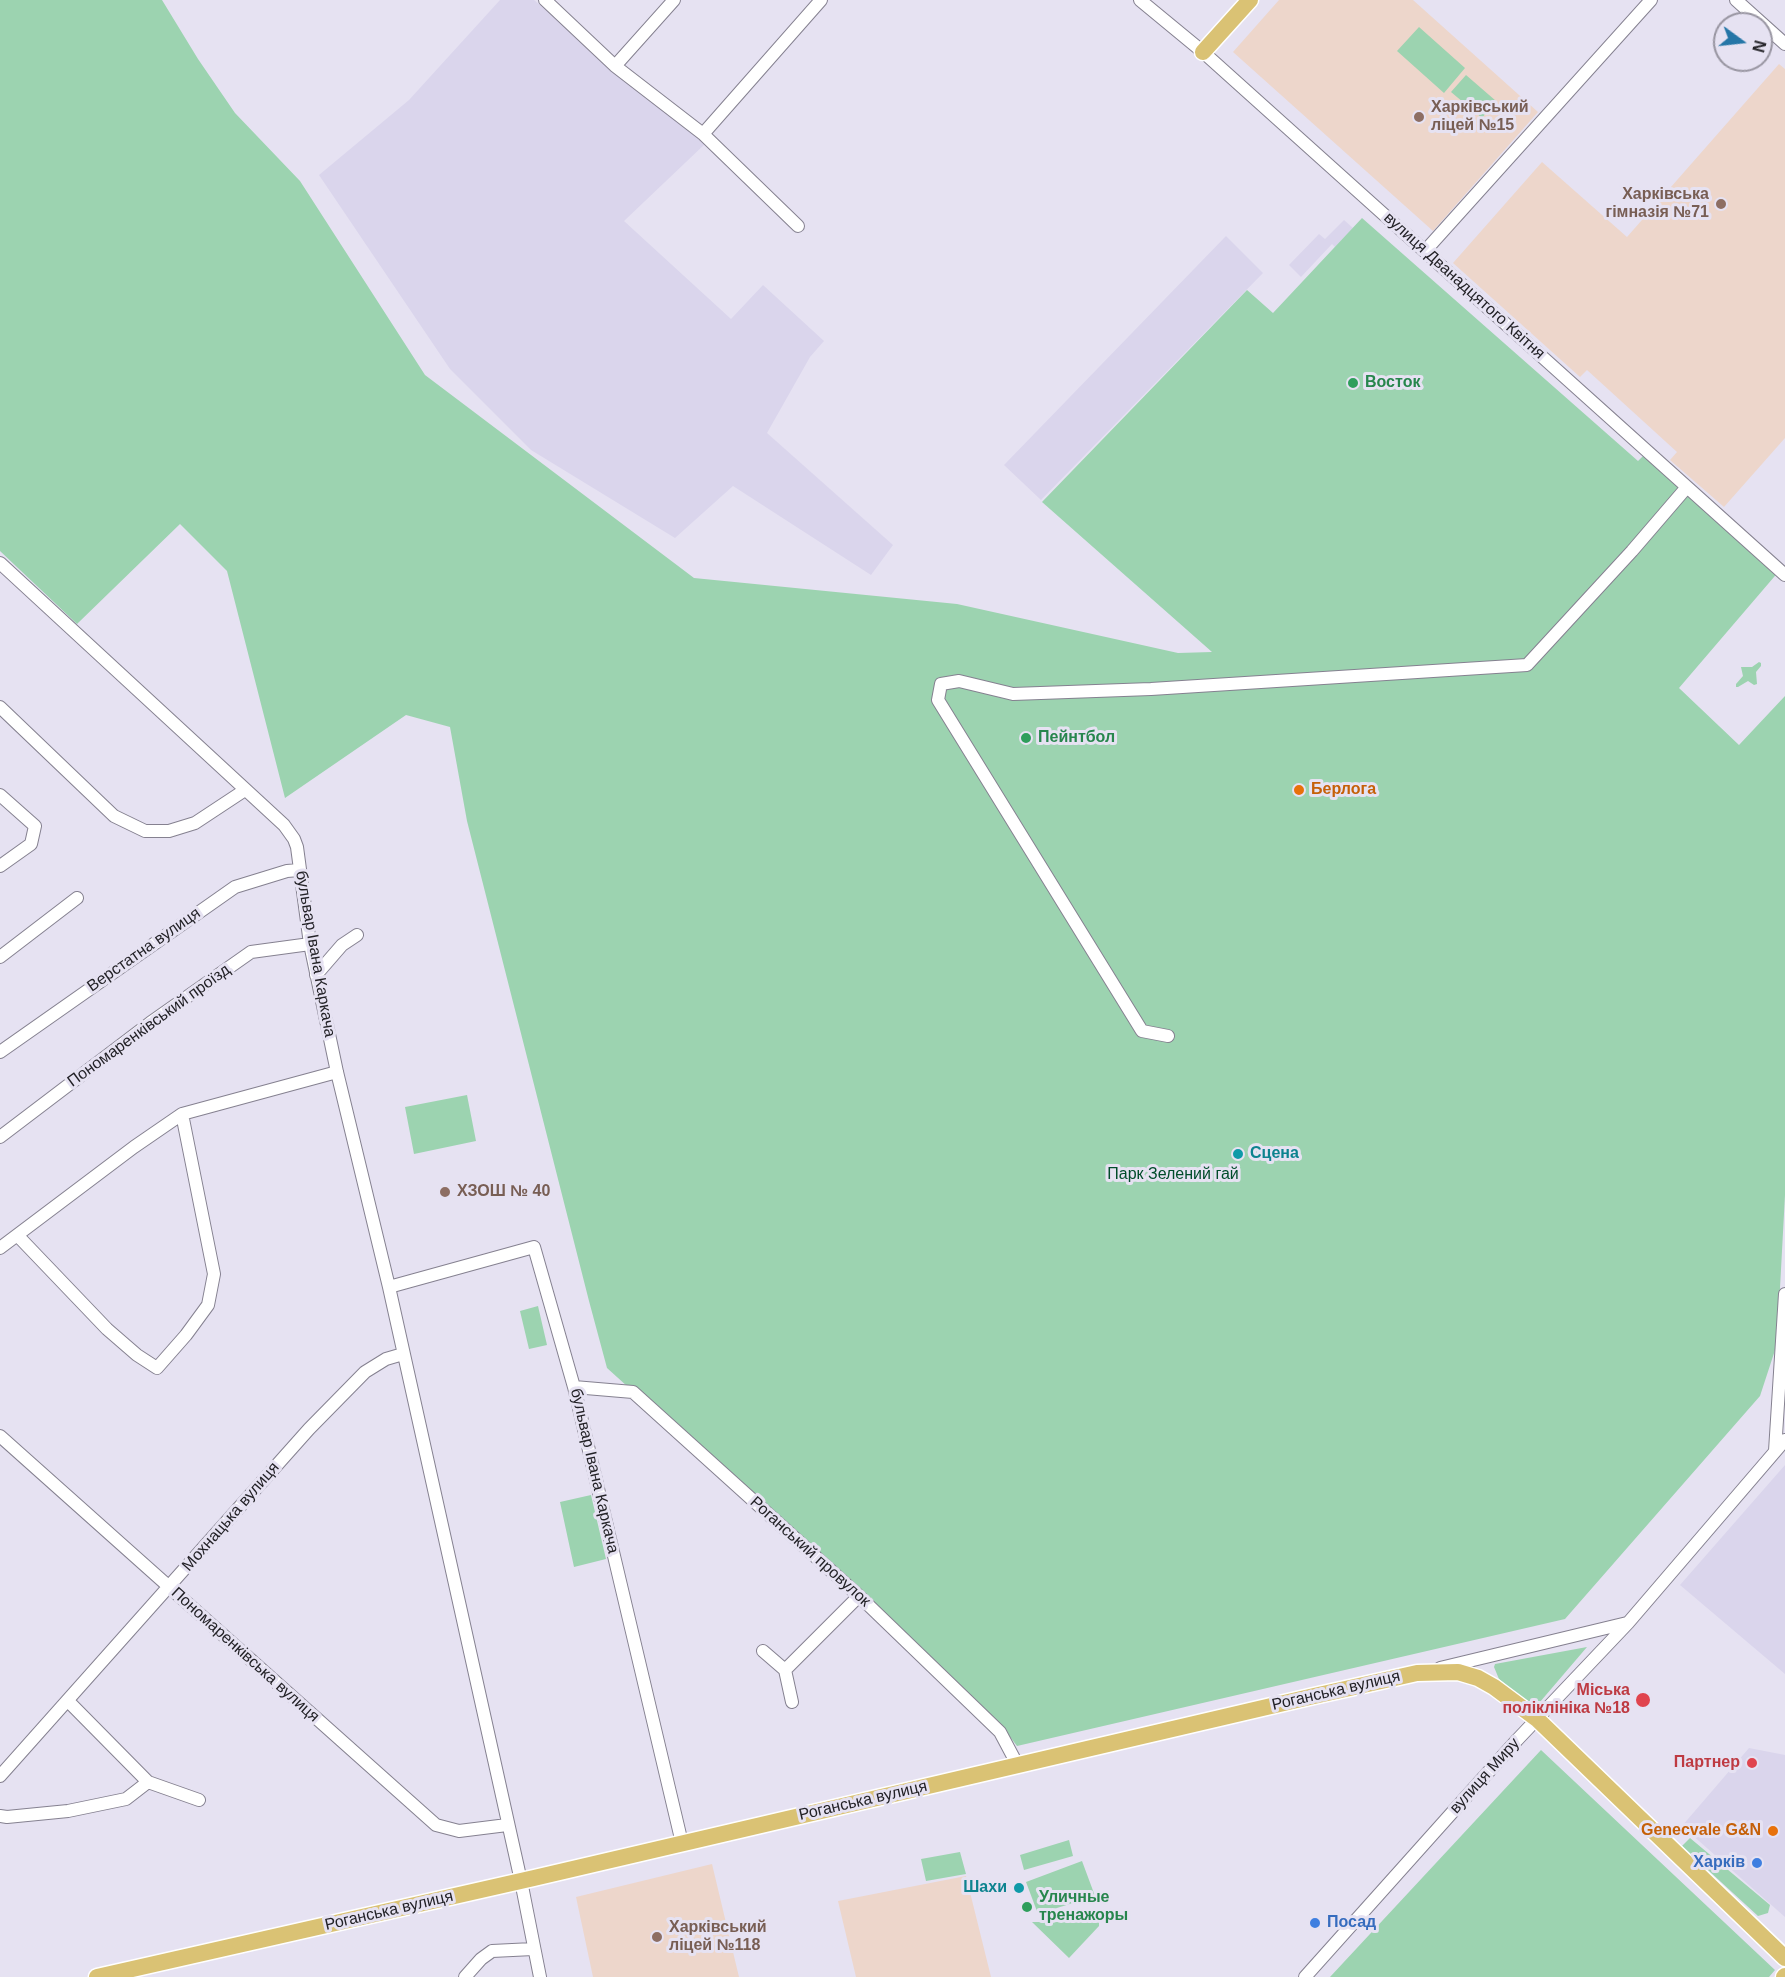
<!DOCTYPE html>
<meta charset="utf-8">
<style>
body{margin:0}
#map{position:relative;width:1785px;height:1977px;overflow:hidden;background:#e6e2f2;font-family:Helvetica,sans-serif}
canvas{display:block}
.north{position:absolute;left:1713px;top:12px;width:60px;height:60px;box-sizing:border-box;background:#e6e2f2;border:2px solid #9895a1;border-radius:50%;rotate:105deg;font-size:16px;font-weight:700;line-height:24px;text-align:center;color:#232227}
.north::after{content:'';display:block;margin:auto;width:21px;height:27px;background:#2576a7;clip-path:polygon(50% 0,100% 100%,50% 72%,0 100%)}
</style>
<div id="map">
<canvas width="1785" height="1977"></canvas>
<div class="north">N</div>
</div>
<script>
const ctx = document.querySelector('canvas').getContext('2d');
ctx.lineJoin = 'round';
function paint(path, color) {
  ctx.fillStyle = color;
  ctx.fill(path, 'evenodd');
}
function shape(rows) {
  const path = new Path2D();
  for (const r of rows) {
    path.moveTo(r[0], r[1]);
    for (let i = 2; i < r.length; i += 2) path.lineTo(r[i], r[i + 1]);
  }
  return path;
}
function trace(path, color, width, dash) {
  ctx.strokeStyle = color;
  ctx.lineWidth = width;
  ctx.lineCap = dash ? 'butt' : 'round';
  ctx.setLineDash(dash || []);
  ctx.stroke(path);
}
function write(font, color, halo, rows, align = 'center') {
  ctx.font = font + ' Helvetica,sans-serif';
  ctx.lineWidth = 6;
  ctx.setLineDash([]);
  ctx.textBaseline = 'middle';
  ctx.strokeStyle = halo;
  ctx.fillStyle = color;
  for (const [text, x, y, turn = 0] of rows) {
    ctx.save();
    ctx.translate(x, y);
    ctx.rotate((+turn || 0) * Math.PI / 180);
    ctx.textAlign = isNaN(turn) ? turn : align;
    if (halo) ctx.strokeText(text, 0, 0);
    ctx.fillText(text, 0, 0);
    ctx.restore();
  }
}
paint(shape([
 [500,0,534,0,706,143,624,221,731,319,763,285,824,341,810,357,767,433,893,545,871,575,733,486,675,538,531,450,450,369,319,175,409,100],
 [1344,220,1353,228,1335,247,1332,244,1301,277,1289,265,1319,234,1325,239],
 [1226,236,1263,273,1041,500,1004,465],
 [1785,1465,1785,1674,1680,1585],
 [1749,1748,1785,1755,1785,1917,1682,1826]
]), '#dad5ec');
paint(shape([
 [1279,0,1413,0,1538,112,1433,231,1233,52],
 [1779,64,1785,69,1785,438,1724,507,1670,460,1677,452,1587,370,1580,377,1453,263,1542,162,1627,237],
 [712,1864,739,1977,593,1977,576,1897],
 [966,1876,991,1977,856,1977,838,1901]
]), '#edd6cb');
paint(shape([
 [0,0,162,0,198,59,235,113,300,181,425,375,694,578,957,604,1178,653,1212,652,1042,502,1247,290,1273,313,1362,218,1638,461,1648,451,1780,570,1679,688,1739,745,1785,696,1785,1195,1777,1344,1760,1396,1565,1619,1017,1746,998,1721,607,1368,589,1301,467,821,450,727,406,715,285,798,227,571,180,524,77,624,0,551],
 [1419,27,1465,68,1444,93,1397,51],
 [1466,75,1496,101,1482,118,1451,92],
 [1759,662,1761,663,1761,666,1756,672,1757,684,1754,685,1748,681,1738,687,1736,687,1736,684,1743,676,1741,667,1752,667],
 [467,1095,476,1141,414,1154,405,1107],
 [538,1306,547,1345,529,1349,520,1311],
 [591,1495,606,1559,574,1567,560,1502],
 [1587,1647,1534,1709,1499,1679,1494,1667,1495,1664],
 [1541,1750,1775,1970,1769,1977,1330,1977],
 [1690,1838,1770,1905,1768,1913,1758,1916,1684,1848,1682,1846],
 [1069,1840,1073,1856,1024,1870,1020,1855],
 [960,1852,966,1874,926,1881,921,1859],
 [1082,1861,1095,1896,1038,1914,1026,1882],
 [1032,1922,1099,1922,1099,1926,1069,1958]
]), '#9cd3b0');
const minor = shape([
 [545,0,615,66,703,134,798,226],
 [1140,0,1203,52,1785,575],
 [1736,0,1785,44],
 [615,66,674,0],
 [703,134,821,0],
 [1425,251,1651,0],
 [0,563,284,825,294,839,297,847,310,944,337,1072,389,1287,521,1881,540,1977],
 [0,707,114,816,145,831,169,831,195,823,245,790],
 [0,795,35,826,31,844,0,866],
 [0,957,77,898],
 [316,975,342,945,357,935],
 [1168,1036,1142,1031,938,700,941,684,959,681,1013,694,1151,689,1527,665,1632,551,1687,487],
 [0,1052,235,887,287,871,299,870],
 [0,1137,150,1023,251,952,310,944],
 [18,1236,107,1329,137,1355,157,1368,186,1335,208,1305,214,1274,182,1114],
 [0,1248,134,1147,182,1114,337,1072],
 [389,1287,534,1247,574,1387,682,1843],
 [574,1387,633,1392,859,1596,1000,1732,1017,1764],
 [0,1436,436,1825,459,1831,507,1825],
 [1775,1451,1785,1294],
 [763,1651,785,1670,792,1702],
 [1440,1668,1627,1623],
 [785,1670,859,1596],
 [68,1701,148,1782],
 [0,1776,309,1429,365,1372,386,1359,403,1354],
 [0,1816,7,1817,68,1811,126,1799,148,1782,199,1800],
 [465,1977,481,1959,492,1951,533,1949],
 [1305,1977,1517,1740,1628,1623,1785,1440]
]);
const major = shape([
 [1203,52,1250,0],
 [97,1977,534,1878,1314,1696,1417,1673,1458,1672,1478,1678,1494,1687,1537,1719,1785,1958],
 [1784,1977,1785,1976]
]);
trace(minor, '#858190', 14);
trace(major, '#fff', 19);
trace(minor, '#fff', 12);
trace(major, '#dac274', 16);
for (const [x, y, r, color] of [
 [1419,117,6,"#8d6e63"],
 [1721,204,6,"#8d6e63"],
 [1353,383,6,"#2e9e5b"],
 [1026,738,6,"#2e9e5b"],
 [1299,790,6,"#e8710a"],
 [1238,1154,6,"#0f9aa8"],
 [445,1192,6,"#8d6e63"],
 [1643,1700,8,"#e0444e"],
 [1752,1763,6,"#e0444e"],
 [1773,1831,6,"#e8710a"],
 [1757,1863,6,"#3f7fe0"],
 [1019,1888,6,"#0f9aa8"],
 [1027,1907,6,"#2e9e5b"],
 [1315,1923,6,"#3f7fe0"],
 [657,1937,6,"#8d6e63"]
]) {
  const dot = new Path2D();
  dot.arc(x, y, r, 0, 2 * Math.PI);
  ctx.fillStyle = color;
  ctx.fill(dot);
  trace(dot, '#e6e2f2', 2);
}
write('bold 16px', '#785e54', '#e6e2f2', [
 ["Харківський",1431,108],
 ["ліцей №15",1431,126],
 ["Харківська",1709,195,"right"],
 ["гімназія №71",1709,213,"right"],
 ["ХЗОШ № 40",457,1192],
 ["Харківський",669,1928],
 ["ліцей №118",669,1946]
], 'left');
write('16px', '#232227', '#e6e2f2', [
 ["вулиця Дванадцятого Квітня",1464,286,42],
 ["Верстатна вулиця",144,950,-35],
 ["бульвар Івана Каркача",315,954,80],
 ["Пономаренківський проїзд",149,1026,-36],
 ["бульвар Івана Каркача",594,1471,77],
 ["Мохнацька вулиця",231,1517,-49],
 ["Роганський провулок",810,1552,42],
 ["Пономаренківська вулиця",245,1655,42],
 ["Роганська вулиця",1336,1691,-13],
 ["вулиця Миру",1485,1776,-48],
 ["Роганська вулиця",863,1801,-13],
 ["Роганська вулиця",389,1911,-13]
]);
write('bold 16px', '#27864d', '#e6e2f2', [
 ["Восток",1365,383],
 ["Пейнтбол",1038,738],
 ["Уличные",1039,1898],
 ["тренажоры",1039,1916]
], 'left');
write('bold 16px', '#c56008', '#e6e2f2', [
 ["Берлога",1311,790],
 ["Genecvale G&N",1761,1831,"right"]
], 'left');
write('bold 16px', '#0d838f', '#e6e2f2', [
 ["Сцена",1250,1154],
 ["Шахи",1007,1888,"right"]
], 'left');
write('16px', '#004c2a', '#e6e2f2', [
 ["Парк Зелений гай",1173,1175]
]);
write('bold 16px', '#be3a42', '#e6e2f2', [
 ["Міська",1630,1691],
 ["поліклініка №18",1630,1709],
 ["Партнер",1740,1763]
], 'right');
write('bold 16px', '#366cbe', '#e6e2f2', [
 ["Харків",1745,1863],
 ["Посад",1327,1923,"left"]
], 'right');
</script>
